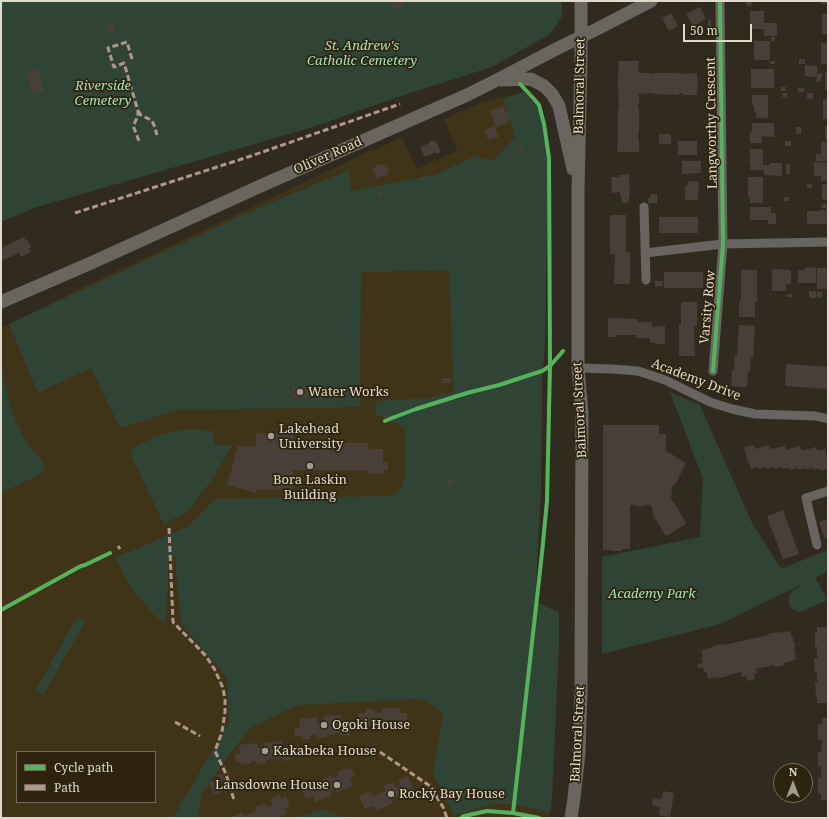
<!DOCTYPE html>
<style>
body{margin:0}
#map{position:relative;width:829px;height:819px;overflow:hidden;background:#312b1f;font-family:"Noto Serif",serif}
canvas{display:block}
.frame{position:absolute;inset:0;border:2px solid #e0dacc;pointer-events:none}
.legend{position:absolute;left:16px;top:751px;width:140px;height:52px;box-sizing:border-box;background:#2e240e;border:1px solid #756d5a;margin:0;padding:5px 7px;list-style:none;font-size:12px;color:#e0dacc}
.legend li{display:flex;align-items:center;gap:8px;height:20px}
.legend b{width:20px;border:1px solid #756d5a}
.north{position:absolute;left:773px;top:763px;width:40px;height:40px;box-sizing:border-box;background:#2e240e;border:1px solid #756d5a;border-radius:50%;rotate:0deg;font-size:11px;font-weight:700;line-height:16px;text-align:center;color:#e0dacc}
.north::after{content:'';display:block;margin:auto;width:14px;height:18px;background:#a39d8f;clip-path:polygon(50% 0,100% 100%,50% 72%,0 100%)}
.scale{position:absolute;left:683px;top:24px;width:69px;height:18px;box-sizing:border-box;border:2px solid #e0dacc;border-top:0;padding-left:5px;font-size:12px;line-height:14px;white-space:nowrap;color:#e0dacc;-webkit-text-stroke:3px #2e240e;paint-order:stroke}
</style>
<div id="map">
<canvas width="829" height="819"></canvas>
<div class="frame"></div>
<ul class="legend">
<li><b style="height:5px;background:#56b35d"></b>Cycle path</li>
<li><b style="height:5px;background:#b2968c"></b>Path</li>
</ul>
<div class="north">N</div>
<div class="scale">50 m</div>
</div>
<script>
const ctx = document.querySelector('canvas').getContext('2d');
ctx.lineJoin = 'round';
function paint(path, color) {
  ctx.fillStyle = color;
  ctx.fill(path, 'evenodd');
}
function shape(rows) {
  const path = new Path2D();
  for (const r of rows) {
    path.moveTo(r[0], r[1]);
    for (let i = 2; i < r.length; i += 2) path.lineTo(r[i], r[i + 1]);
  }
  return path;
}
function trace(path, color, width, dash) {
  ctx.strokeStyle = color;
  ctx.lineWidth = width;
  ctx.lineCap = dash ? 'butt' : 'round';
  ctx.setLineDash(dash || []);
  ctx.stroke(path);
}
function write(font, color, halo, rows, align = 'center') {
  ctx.font = font + ' "Noto Serif",serif';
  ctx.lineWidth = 3.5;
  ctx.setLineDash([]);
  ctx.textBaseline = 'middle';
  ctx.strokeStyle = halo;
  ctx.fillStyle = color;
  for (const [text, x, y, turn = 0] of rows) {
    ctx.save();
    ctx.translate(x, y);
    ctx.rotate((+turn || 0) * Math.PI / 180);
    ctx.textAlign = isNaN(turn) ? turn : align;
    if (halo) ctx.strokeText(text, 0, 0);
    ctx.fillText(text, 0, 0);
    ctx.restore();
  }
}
paint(shape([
 [523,92,548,161,545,343,542,380,541,491,535,601,559,613,559,642,552,797,549,818,1,818,1,328,37,311,81,288,362,155,402,137,417,169,457,151,444,119,483,102],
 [17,752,155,752,155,802,17,802]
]), '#3f3418');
paint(shape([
 [1,1,562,1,562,16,550,34,492,67,404,95,310,128,37,207,1,222],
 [524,92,534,103,538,108,540,113,548,161,545,343,542,380,541,491,535,601,559,613,559,642,552,797,550,813,528,807,507,804,494,804,481,807,468,811,455,816,433,774,443,714,428,701,414,699,298,705,249,728,201,794,198,818,173,818,229,722,227,678,181,623,175,557,169,553,166,624,153,614,143,602,132,589,115,558,189,526,215,499,387,496,397,494,402,487,405,478,405,428,376,414,375,401,427,398,454,392,449,270,361,272,360,407,177,410,120,428,91,368,38,393,9,324,254,210,349,170,351,191,435,175,475,156,493,161,515,137,503,99],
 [1,364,6,391,16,422,28,446,37,454,44,465,43,472,39,475,1,493],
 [670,392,700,405,752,523,781,569,828,550,828,571,815,578,828,600,799,612,793,610,789,605,789,595,793,590,800,587,800,585,720,624,602,654,602,557,700,537,703,479],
 [196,429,213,431,215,445,233,445,210,482,187,512,164,524,131,455,133,448,155,437,179,430],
 [78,618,84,620,84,624,43,695,35,691,76,619],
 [322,809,347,818,295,818]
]), '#304435');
paint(shape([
 [746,1,752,2,751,6,746,5],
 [821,1,828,1,828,4,821,4],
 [391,2,403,2,402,8,391,8],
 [700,7,706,19,693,26,686,14],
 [750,11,764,11,764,23,777,23,777,36,764,36,764,29,750,29],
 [671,13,678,26,669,31,662,18],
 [822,14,828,14,828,34,822,34],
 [708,20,711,20,711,29,708,29],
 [113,23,116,31,109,33,107,25],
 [771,37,775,37,775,41,771,41],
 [754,41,770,41,770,60,754,60],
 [821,43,828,43,828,64,821,64],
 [799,59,805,59,805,64,799,64],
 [618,61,639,61,639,66,638,66,639,73,649,73,649,74,653,74,653,73,679,73,679,74,697,73,697,78,698,78,697,95,683,95,683,93,679,93,679,95,653,94,653,93,639,94,639,104,638,104,638,109,639,109,639,134,638,134,638,139,639,139,639,152,617,152,618,139,618,109,619,109,618,91,619,91,619,89,618,89,618,73,619,73],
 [770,61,775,61,775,64,770,64],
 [805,65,817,66,817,77,805,76],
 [37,68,44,91,33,94,27,72],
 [751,69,774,69,774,88,751,88],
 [825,72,828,72,828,90,825,90],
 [818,73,823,74,820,82,816,81],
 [781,87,786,87,786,91,781,91],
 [798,88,804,88,804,92,798,92],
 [782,93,787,93,787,98,782,97],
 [807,93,813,93,813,99,807,98],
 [752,95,768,95,768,118,756,118,756,112,754,112,754,105,752,105],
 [823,99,828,99,828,119,823,119],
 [503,106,506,113,508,112,510,116,508,117,509,122,496,127,490,111],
 [752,123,774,123,774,137,762,136,762,143,750,143,750,132,752,132],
 [495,126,499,137,488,140,484,130],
 [825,126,828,126,828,139,825,139],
 [796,127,801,127,801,134,796,134],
 [659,134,671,134,671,144,659,144],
 [433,140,433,142,436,141,441,152,437,154,436,152,425,157,420,147,430,143,429,142],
 [678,141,697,141,697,155,678,155],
 [785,141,791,141,791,146,785,146],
 [821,142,828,142,828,155,827,155,826,161,816,161,816,154,821,154],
 [522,146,524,151,519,153,518,147],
 [750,149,763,149,763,165,770,165,770,163,782,163,782,176,764,175,764,170,750,170,750,162,749,162,749,159,750,159],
 [682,161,701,161,701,173,682,174],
 [814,162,828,163,828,181,821,181,821,176,814,176],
 [379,164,380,165,384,164,385,167,387,166,389,170,387,171,388,174,377,179,372,168,376,167,375,166],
 [786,164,790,164,790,174,786,174],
 [629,174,630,195,629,195,629,202,622,203,621,195,620,195,620,192,612,193,611,177,619,177,619,175],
 [425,176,426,179,422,181,421,178],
 [748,177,763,177,763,203,750,203,750,198,748,197],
 [688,181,699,182,698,200,685,200,685,186,687,186],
 [807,184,812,184,812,188,807,188],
 [822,184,828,184,828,200,822,199],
 [381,190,383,195,379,196,378,191],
 [650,194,657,194,657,203,648,203,648,198,650,198],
 [784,197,789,197,789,201,784,201],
 [822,204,826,204,826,205,828,205,828,224,807,224,807,211,819,211,819,210,826,210,826,208,821,208],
 [750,207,771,207,771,213,776,213,776,224,768,224,768,220,750,220],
 [610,215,626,215,626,252,630,252,630,284,614,284,615,254,610,254],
 [659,217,698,217,698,233,659,233],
 [24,237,26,241,28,240,31,248,29,249,31,252,21,257,19,253,1,261,1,248],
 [805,267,816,268,816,283,798,283,798,270,805,270],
 [817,268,826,268,826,269,828,269,828,289,817,289],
 [772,269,791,270,791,284,786,284,786,291,772,291],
 [741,270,757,270,757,302,755,302,755,317,739,317,739,301,741,301],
 [664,272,703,272,703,288,664,288],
 [655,281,663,281,663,286,655,287],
 [809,291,816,291,816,298,809,298],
 [817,292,822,292,822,298,817,298],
 [787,294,792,294,792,297,787,297],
 [681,302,697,302,697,326,694,326,695,356,679,356,679,325,681,325],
 [608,318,637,319,637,322,652,322,652,327,665,326,665,344,657,344,657,343,650,343,650,338,636,338,636,335,616,335,616,337,608,337],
 [739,325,755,326,753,358,751,357,750,372,748,372,747,387,731,386,732,370,734,370,735,355,737,355],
 [786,364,828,367,828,389,785,386],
 [442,378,451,378,451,383,442,383],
 [292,387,307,387,307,398,292,397],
 [603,425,659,425,659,434,666,434,666,451,686,463,675,485,674,484,672,488,671,499,674,503,674,502,686,524,666,536,653,515,654,515,652,511,653,510,650,505,646,505,646,506,634,506,634,505,630,505,630,549,622,549,622,551,612,551,612,550,603,550],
 [256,433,293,433,293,443,368,443,368,449,383,449,383,462,388,462,388,470,383,470,384,474,368,474,368,470,293,470,293,490,257,490,257,493,227,485,238,446,256,446],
 [754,445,755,449,769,445,770,449,785,446,786,450,800,446,801,451,816,447,817,451,825,449,828,459,828,469,821,471,820,469,813,470,813,468,805,470,805,468,798,470,797,468,790,470,789,468,782,469,782,467,774,469,773,467,767,469,766,467,759,469,758,467,751,469,749,462,748,463,744,447],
 [448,480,454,480,454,485,448,485],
 [783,510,799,554,784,559,783,559,767,517,768,516],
 [827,519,828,521,828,538,825,539,819,522],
 [817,627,828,627,828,703,817,703,817,697,816,697,815,682,817,682,817,672,815,673,814,658,817,658,817,646,815,647,815,633,817,633],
 [790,631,792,638,793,638,794,643,795,643,795,647,794,647,795,652,795,653,796,660,784,663,785,665,775,667,774,665,756,669,757,673,754,674,755,679,747,681,746,676,742,677,741,672,728,675,729,676,719,678,719,677,708,679,706,671,704,672,703,667,698,668,698,664,703,663,701,657,703,657,701,650,713,647,713,646,722,644,723,645,769,635,768,634,778,632,778,633],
 [366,708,375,709,375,713,382,713,382,708,400,708,400,713,407,713,407,727,398,727,398,725,384,725,384,729,374,729,374,725,368,725,368,728,358,728,358,713,366,713],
 [341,715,342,720,349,720,350,735,341,736,340,733,326,735,327,737,317,738,316,735,310,735,310,739,301,740,301,736,295,736,294,728,300,728,299,719,317,717,317,723,324,722,324,716],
 [822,718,828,718,828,800,821,800,821,794,818,794,818,778,821,778,821,766,818,766,818,752,821,752,822,740,818,740,818,724,822,724],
 [282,741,282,747,290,746,291,760,282,761,282,758,266,760,267,763,257,764,257,761,251,761,251,764,241,765,241,762,235,762,235,754,240,753,239,745,257,743,258,748,265,748,264,743],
 [346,768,347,770,352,768,355,776,350,778,353,786,336,792,335,789,330,791,332,795,315,802,313,797,306,799,301,787,308,784,310,789,324,783,322,779,331,775,332,778,338,776,337,772],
 [222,774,226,780,221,782,218,776],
 [408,776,414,790,406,793,407,797,398,801,397,797,391,799,393,803,376,811,374,806,365,809,359,796,370,791,373,796,386,791,384,786,393,782,395,787,400,785,399,780],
 [217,779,222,792,214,795,209,782],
 [663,791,674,793,670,817,659,815,660,807,652,805,653,798,661,799],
 [280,795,281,799,286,796,290,806,285,808,287,814,278,818,233,818,233,816,242,812,244,816,257,811,255,807,265,803,267,807,273,805,270,799]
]), '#4a3e38');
trace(shape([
 [644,207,646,280],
 [645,253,723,244,828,242],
 [578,368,612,369,638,371,665,380,710,402,732,409,755,414,816,416,828,419],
 [713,371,723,244,720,1],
 [817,545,806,498,828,491]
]), '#676560', 9);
trace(shape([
 [501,80,531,79,544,86,552,94,559,106,573,169],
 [1,302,91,263,265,184,467,95,497,80,560,47,597,29,651,1],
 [571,818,574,798,579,753,581,693,582,413,578,368,578,191,581,59,581,1]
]), '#696660', 13);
trace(shape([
 [132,59,127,42,108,48,114,67,124,63,138,111,138,116,134,124,134,128,139,141],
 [138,111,141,115,149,119,152,121,154,125,157,135],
 [75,213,251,156,400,104],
 [169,528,173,622,206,656,215,670,223,688,225,700,225,712,222,732,215,751,226,774,234,800],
 [118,546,120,549],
 [175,722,200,736],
 [380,752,430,786,443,807,447,818]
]), '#b2968c', 3, [6, 3]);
trace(shape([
 [713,371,723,244,720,1],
 [385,421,392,418,416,409,467,393,499,385,542,371,550,366,563,351],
 [1,610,81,566,85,565,110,553],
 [513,813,542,553,547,501,550,366,549,158,544,124,539,105,534,99,520,84],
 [461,818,464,816,487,811,513,813,539,818]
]), '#56b35d', 4);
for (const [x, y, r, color] of [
 [300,392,4,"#a39d8f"],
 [271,436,4,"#a39d8f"],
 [310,466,4,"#a39d8f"],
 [324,725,4,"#a39d8f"],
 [265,751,4,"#a39d8f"],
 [337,785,4,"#a39d8f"],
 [391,794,4,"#a39d8f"]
]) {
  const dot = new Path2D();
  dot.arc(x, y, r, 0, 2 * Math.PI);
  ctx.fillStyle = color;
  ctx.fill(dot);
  trace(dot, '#2e240e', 1.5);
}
write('italic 13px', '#a0e5b8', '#2e240e', [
 ["St. Andrew's",362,46],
 ["Catholic Cemetery",362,61],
 ["Riverside",103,86],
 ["Cemetery",103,101],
 ["Academy Park",652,594]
]);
write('13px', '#e0dacc', '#2e240e', [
 ["Balmoral Street",580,86,-89],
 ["Langworthy Crescent",712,123,-91],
 ["Oliver Road",328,156,-24],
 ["Varsity Row",708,307,-85],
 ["Academy Drive",696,380,21],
 ["Balmoral Street",580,410,-93],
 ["Balmoral Street",578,734,-87]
]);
write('13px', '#e0dacc', '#2e240e', [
 ["Water Works",308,392],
 ["Lakehead",279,429],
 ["University",279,444],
 ["Bora Laskin",310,480,"center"],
 ["Building",310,495,"center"],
 ["Ogoki House",332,725],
 ["Kakabeka House",273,751],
 ["Lansdowne House",329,785,"right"],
 ["Rocky Bay House",399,794]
], 'left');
</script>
